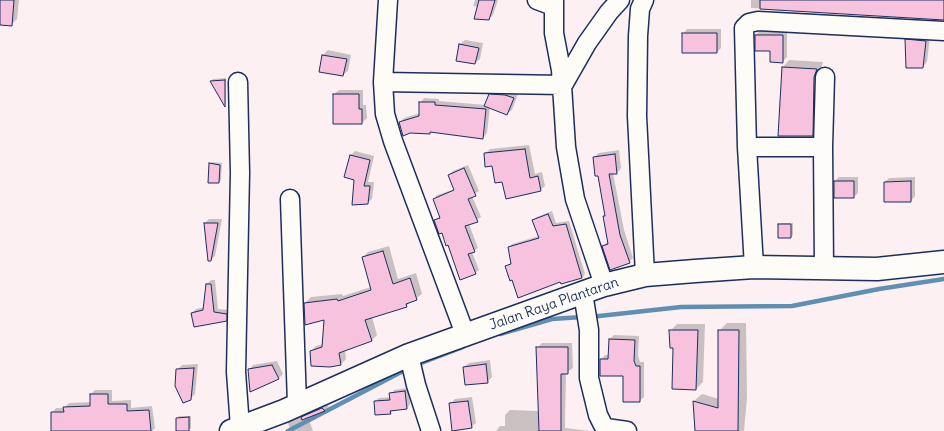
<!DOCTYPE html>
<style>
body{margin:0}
canvas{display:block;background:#fcf0f2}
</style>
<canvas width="944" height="431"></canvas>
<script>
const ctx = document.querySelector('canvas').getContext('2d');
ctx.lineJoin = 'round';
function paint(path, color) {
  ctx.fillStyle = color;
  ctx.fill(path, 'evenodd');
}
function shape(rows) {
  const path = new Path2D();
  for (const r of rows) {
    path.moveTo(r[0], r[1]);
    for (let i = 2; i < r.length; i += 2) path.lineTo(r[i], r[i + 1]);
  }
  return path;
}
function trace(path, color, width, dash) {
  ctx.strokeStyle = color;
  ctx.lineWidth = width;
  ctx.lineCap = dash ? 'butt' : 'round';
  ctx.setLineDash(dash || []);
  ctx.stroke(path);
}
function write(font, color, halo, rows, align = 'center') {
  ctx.font = font + ' Delius,sans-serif';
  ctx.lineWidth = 3.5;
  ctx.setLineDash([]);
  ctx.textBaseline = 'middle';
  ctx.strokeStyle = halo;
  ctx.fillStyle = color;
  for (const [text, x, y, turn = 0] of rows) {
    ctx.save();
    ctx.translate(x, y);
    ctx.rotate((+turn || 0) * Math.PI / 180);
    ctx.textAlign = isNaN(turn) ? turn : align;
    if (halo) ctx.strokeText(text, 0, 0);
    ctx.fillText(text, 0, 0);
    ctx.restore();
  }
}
paint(shape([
 [0,0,19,0,17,19,11,25,0,24],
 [475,0,498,0,493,15,489,19,478,7,473,6],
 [751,0,944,0,944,19,751,8],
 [687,29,721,29,721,48,717,52,683,34],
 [760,30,787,31,787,57,782,62,756,35],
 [911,35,930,36,927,62,923,67,906,40],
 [465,40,483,43,480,59,475,63,460,44],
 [328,50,351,55,348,71,343,75,320,71,323,55],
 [789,60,823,62,821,69,819,129,812,136,783,67],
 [226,78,226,104,225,106,211,81,213,79],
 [339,90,363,90,363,105,366,105,367,118,362,123,334,123,334,94],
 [494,90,510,90,518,94,512,110,507,114,490,107,487,133,483,138,431,131,430,133,400,122,404,118,420,113,420,103,424,98,439,99,439,101,486,105,490,95],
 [529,145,535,174,542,172,545,186,540,190,503,181,485,154,490,149],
 [619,150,621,168,617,173,613,173,624,230,633,258,629,262,603,246,608,241,604,217,606,215,594,157,599,153],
 [355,151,374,156,368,182,374,182,372,199,367,203,360,202,358,205,353,204,355,179,350,156],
 [212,162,222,163,221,180,219,182,210,164],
 [468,165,479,191,472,196,481,217,469,224,478,248,472,252,479,270,475,273,449,244,435,220,440,216,434,199,437,195,455,189,449,175,453,171],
 [839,177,858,177,858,193,854,197,835,181],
 [915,177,915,196,911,201,885,182,889,178],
 [552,211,556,223,569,221,585,274,582,278,560,280,513,279,506,266,512,262,509,247,512,244,539,236,533,220,537,217],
 [209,219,222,219,215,256,211,260,205,223],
 [781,223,793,223,793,235,791,237,779,225],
 [389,246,398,279,416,273,422,294,406,306,372,317,377,335,372,340,345,350,346,359,341,364,311,351,316,346,323,344,325,319,305,303,311,297,342,294,343,296,371,287,363,257,368,252],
 [211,280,215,280,218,309,230,310,230,316,226,320,192,313,196,309,205,307,207,284],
 [727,323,746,323,747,398,744,431,696,431,694,401,702,394,719,399,719,331],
 [677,324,705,324,703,382,696,389,675,347,670,331],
 [614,335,639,336,638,356,640,362,644,362,644,397,639,401,624,375,600,360,605,355,610,355,610,339],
 [542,343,572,343,573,368,566,373,565,428,590,431,496,431,500,426,505,426,505,415,510,410,539,411,537,348],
 [490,360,492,377,487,382,464,367,469,363],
 [277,361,283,374,278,379,249,370,253,365],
 [198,364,195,394,190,399,177,370,182,365],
 [408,388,410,404,407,408,393,410,390,413,375,401,379,398,391,397,391,394,394,390],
 [95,390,112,390,112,401,131,400,131,408,152,406,155,428,152,431,52,431,52,413,56,408,64,408,69,403,91,402,91,394],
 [472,397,476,423,471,427,450,404,455,399],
 [326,404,329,406,325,410,308,417,313,431,291,431,288,423,292,419],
 [179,416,191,416,191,428,189,430,177,430,177,418]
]), '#0003');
trace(shape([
 [590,317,681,307,792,306,879,289,944,279],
 [500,334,552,319,582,317],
 [416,365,463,347],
 [288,431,409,368]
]), '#5f90b4', 4.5);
const building = shape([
 [0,0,14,0,12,26,0,25,0,0],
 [479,0,495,0,489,20,474,19,479,0],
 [760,0,944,0,944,20,760,9,760,0],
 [682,33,717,33,717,53,682,53,682,33],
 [755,35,783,35,783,63,770,62,770,51,755,51,755,35],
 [905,39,926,41,923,68,906,68,905,39],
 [459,44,479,48,475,64,456,61,459,44],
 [322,55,347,59,343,76,319,72,322,55],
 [782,67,817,69,814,77,813,136,778,136,782,67],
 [225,80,225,107,210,81,225,80],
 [333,94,359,94,359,109,362,109,362,124,333,124,333,94],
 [489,94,505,95,514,98,507,115,484,106,489,94],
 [419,102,435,102,435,105,486,109,483,139,430,132,430,134,410,133,403,136,399,122,419,116,419,102],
 [525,149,530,178,538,176,541,191,506,199,502,182,495,183,492,166,485,167,484,153,525,149],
 [615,154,617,174,609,174,620,235,630,263,610,270,602,246,608,244,603,216,605,216,598,176,595,176,593,157,615,154],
 [350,155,370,160,364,186,370,186,368,204,352,205,354,180,344,177,350,155],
 [209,163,220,165,219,183,208,183,209,163],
 [464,168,476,196,468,199,478,222,465,226,475,252,468,254,476,274,460,280,448,245,446,246,442,233,439,234,434,220,440,218,433,199,454,190,448,175,464,168],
 [834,181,854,181,854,198,834,198,834,181],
 [911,181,911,202,884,202,884,182,911,181],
 [548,214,553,226,566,224,582,278,561,284,560,282,518,298,512,280,510,281,505,266,511,264,508,247,539,238,532,220,548,214],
 [204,223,218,223,211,261,208,261,204,223],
 [778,224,791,224,791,238,778,238,778,224],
 [383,251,393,284,410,278,417,300,406,304,407,307,365,320,372,341,339,353,341,365,330,367,311,366,310,351,322,347,324,320,305,325,304,303,337,299,338,301,371,290,362,257,383,251],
 [206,284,211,284,214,312,227,314,227,321,194,327,191,313,203,310,206,284],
 [669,330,698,330,696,390,672,389,673,348,670,348,669,330],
 [718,330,739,330,738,431,695,431,693,401,718,408,718,330],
 [609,339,635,340,634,361,636,366,640,366,640,402,623,402,623,376,600,376,600,359,608,359,609,339],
 [536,347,568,347,568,374,561,374,561,431,539,431,536,347],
 [486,364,488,383,465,385,463,367,486,364],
 [272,365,279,379,250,392,248,369,272,365],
 [194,368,191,400,183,403,175,386,176,369,194,368],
 [405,391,407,409,390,411,391,414,375,415,374,401,390,400,389,393,405,391],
 [90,394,108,394,108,404,127,404,127,411,149,410,151,431,51,431,51,412,64,412,63,407,90,406,90,394],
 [468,401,472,428,452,431,449,403,468,401],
 [322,408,325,411,302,420,301,417,322,408],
 [189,417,189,431,176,431,176,418,189,417]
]);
paint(building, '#f7c2dd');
trace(building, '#1b2f5e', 1);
const minor = shape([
 [388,0,383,82,385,114,393,141,465,334],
 [537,0,553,6],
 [554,0,554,33,561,70,566,147,575,199,604,285],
 [644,0,640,9,638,36,637,116,645,275],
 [238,82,240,173,236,372,240,427],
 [383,82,563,85,587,43,609,12,620,0],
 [747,147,823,147,824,268],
 [823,147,825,77],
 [290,199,297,404],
 [754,267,747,147,744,28,749,23,758,21,944,31],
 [583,293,589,330,589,378,598,415,603,425,606,428,627,431],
 [409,355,416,385,431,431]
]);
const major = shape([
 [231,431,284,411,409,355,604,285,645,275,695,271,754,267,877,269,944,262]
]);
trace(minor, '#1b2f5e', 21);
trace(major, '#1b2f5e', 25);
trace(minor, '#fdfcf7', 18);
trace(major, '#fdfcf7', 22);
write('14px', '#1b2f5e', '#fdfcf7', [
 ["Jalan Raya Plantaran",554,304,-19]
]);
</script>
